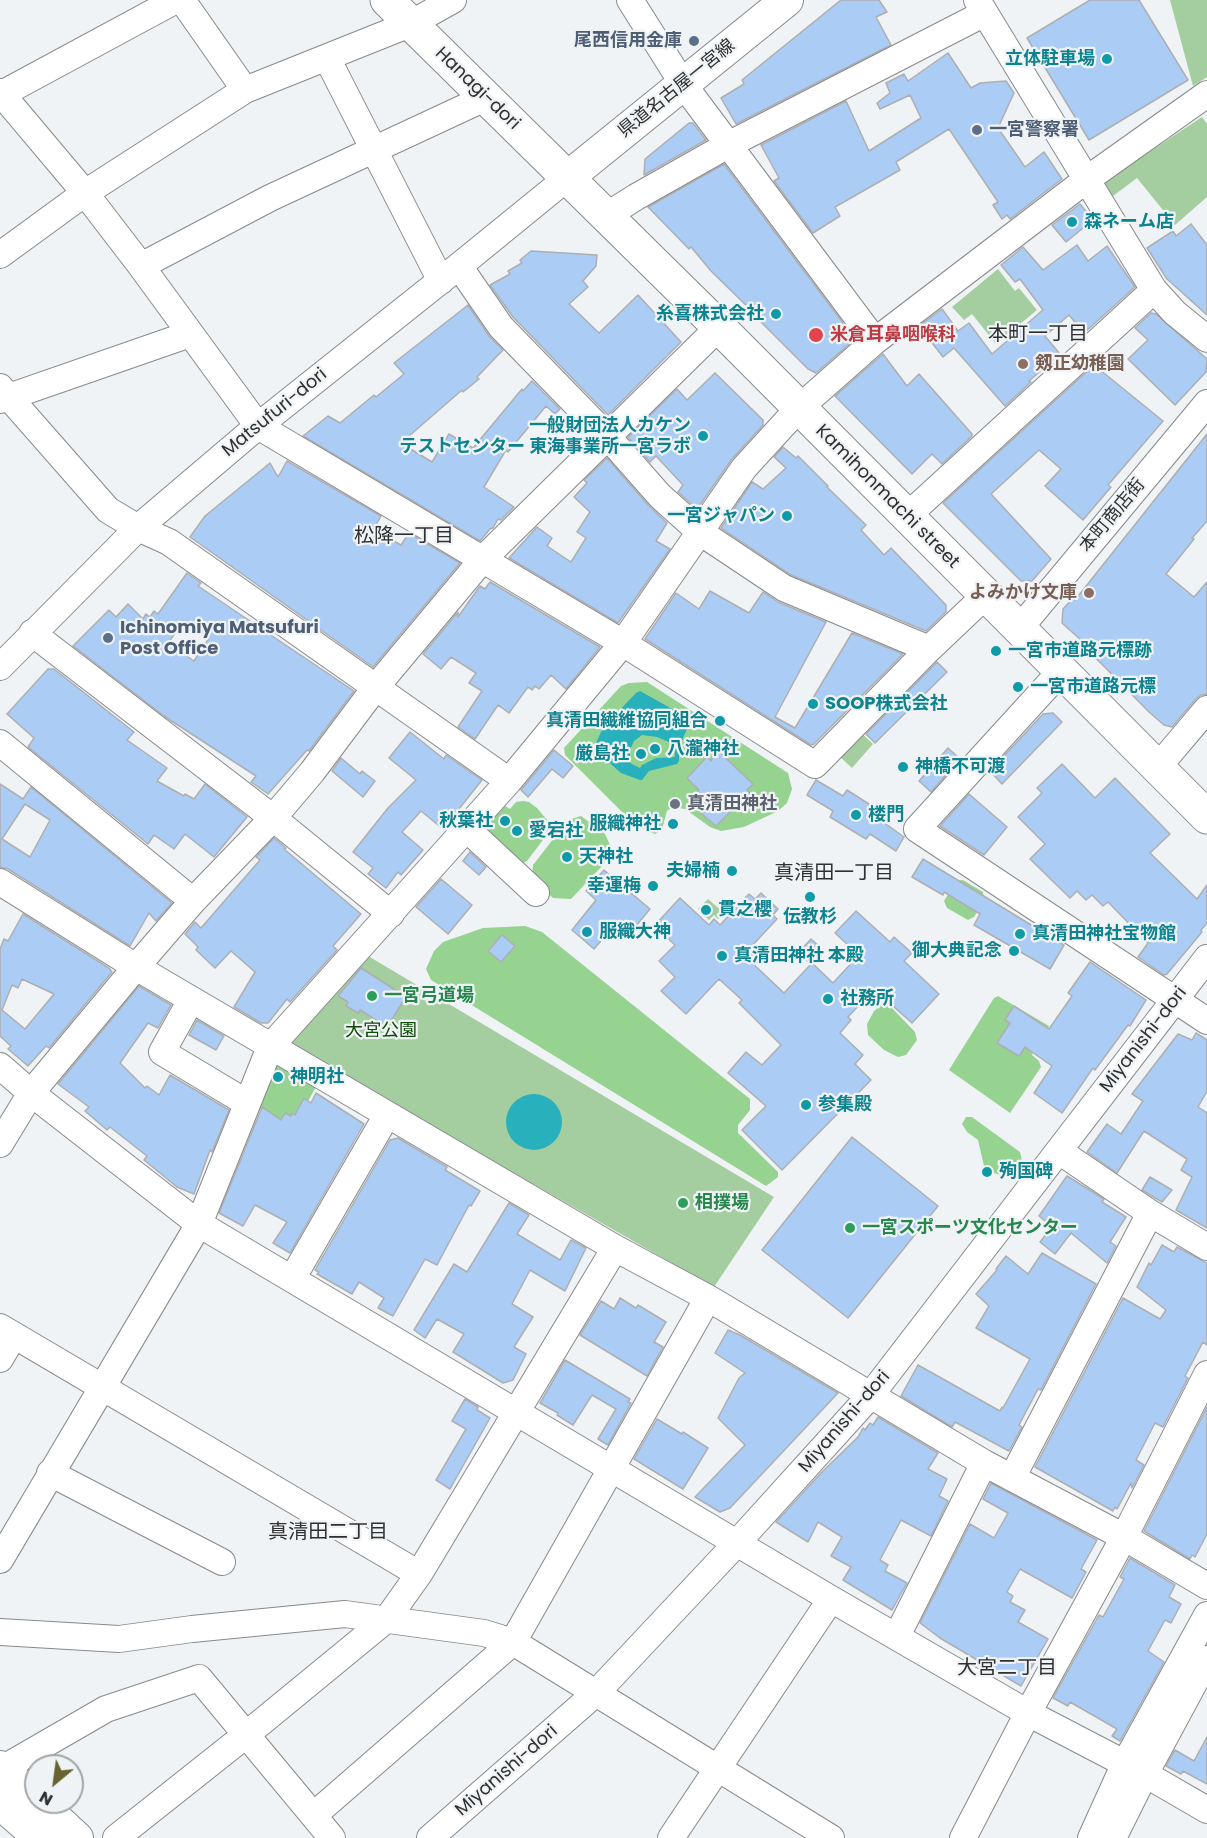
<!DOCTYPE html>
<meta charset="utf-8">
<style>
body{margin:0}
#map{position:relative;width:1207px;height:1838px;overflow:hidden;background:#f0f3f5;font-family:Poppins,sans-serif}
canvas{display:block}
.north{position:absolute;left:24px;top:1754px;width:60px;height:60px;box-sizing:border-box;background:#f0f3f5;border:2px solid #a3a5a7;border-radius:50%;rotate:209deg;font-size:16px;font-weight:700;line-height:24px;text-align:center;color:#2f3031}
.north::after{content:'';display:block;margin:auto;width:21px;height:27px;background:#676431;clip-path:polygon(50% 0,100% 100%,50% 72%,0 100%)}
</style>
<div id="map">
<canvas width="1207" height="1838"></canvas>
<div class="north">N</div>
</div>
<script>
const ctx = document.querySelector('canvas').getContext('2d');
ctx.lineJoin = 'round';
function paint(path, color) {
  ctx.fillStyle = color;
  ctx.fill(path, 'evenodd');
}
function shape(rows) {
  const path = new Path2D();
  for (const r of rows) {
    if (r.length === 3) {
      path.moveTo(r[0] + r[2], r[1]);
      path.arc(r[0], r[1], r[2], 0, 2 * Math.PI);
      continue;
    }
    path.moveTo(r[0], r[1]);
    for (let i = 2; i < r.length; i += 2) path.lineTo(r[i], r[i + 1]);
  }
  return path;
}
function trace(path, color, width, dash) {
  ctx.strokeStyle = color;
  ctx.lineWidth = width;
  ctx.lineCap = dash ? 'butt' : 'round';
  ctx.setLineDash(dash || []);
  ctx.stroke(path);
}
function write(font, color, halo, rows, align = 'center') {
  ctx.font = font + ' Poppins,"Noto Sans JP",sans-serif';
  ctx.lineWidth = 4.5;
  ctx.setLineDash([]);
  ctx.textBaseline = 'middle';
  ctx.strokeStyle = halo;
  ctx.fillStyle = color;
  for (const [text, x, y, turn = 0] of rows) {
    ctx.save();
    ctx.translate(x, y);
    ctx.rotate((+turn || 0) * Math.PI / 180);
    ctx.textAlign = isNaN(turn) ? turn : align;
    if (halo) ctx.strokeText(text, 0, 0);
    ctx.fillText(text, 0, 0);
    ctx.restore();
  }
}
paint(shape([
 [1170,0,1207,0,1207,77,1193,86],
 [1202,117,1207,124,1207,197,1175,225,1137,178,1109,199,1103,187,1107,180],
 [998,269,1015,291,1019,288,1037,310,996,344,972,314,964,320,952,307],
 [859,731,873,744,852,768,838,755],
 [708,899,724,913,718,919,714,915,709,920,698,909],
 [363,953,774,1197,714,1287,289,1045,288,1035]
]), '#a4ce9f');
paint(shape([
 [647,682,788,773,792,789,787,803,778,811,744,827,721,831,710,827,685,809,673,807,667,811,662,829,655,834,635,825,565,755,564,748,621,686,629,683],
 [523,801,529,802,537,808,548,821,549,832,527,861,520,865,484,835,483,823,502,804,510,809,516,802],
 [581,816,605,834,611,847,604,864,571,899,553,898,532,878,533,865,568,820],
 [963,880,983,892,984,901,974,917,968,920,947,908,944,901,956,881],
 [525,926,542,932,750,1099,750,1110,738,1125,738,1133,778,1172,778,1177,766,1186,431,980,426,969,434,951,443,942,483,928],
 [998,996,1049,1026,1032,1055,1039,1061,1041,1067,1010,1113,949,1070,994,998],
 [882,1004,890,1006,915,1032,917,1040,906,1055,898,1057,884,1050,868,1035,867,1024,874,1011],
 [271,1058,317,1085,288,1137,269,1112,247,1103],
 [966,1117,972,1117,1020,1152,1022,1161,1015,1171,1004,1176,994,1173,984,1166,978,1140,967,1132,962,1124]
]), '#96d290');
paint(shape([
 [640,691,690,719,690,722,679,747,679,761,677,764,649,771,642,780,640,780,621,773,613,766,598,750,596,743,601,732,616,714,636,693],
 [642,735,657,737,674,744,675,757,656,758,642,765,640,768,630,763,630,750,634,741],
 [534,1122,28]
]), '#28b0bc');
const building = shape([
 [841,0,879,0,887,12,876,17,891,45,736,124,721,98,744,84,742,80,841,0],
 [1090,0,1139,0,1188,80,1089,140,1027,38,1090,0],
 [948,53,971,88,980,83,1006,81,1014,93,998,128,1025,167,1044,152,1062,179,1010,219,1007,215,1002,219,993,205,998,202,949,129,896,162,900,170,835,207,840,216,813,233,774,181,779,178,761,145,846,101,869,151,921,118,910,95,880,109,877,103,890,93,886,83,904,74,908,81,948,53],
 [689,123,693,123,706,140,644,175,645,159,689,123],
 [724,164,855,339,816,373,808,369,759,320,760,319,711,271,691,247,689,249,648,207,724,164],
 [1080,204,1093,220,1066,242,1052,225,1080,204],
 [1191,224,1207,245,1207,315,1167,279,1147,248,1173,231,1176,236,1191,224],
 [1077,245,1088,261,1107,246,1135,287,1084,333,1069,315,1045,336,1060,354,1029,381,1031,382,1005,406,954,348,943,357,919,326,942,309,958,331,969,323,992,354,1043,310,1020,279,1015,282,1001,265,1023,247,1043,270,1077,245],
 [531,251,597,255,596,266,583,281,588,287,569,304,599,333,638,295,681,342,608,415,513,317,490,285,510,274,508,271,522,263,520,260,531,251],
 [468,305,489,336,503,350,477,377,479,379,463,392,462,390,401,443,432,462,449,434,473,448,522,389,523,391,532,381,560,409,555,414,546,406,508,452,506,450,484,487,514,507,501,520,498,519,493,528,490,529,480,541,303,436,328,416,340,423,374,395,376,397,404,374,394,363,468,305],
 [1151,313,1156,314,1207,359,1206,372,1175,405,1128,359,1148,340,1135,328,1151,313],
 [883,354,907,386,919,374,972,434,972,436,942,464,932,454,912,474,835,396,883,354],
 [1094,365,1163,421,1108,485,1111,487,1083,520,1045,486,1061,469,1039,450,991,494,1051,559,1032,581,1021,581,943,503,1094,365],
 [715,373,763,420,763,425,732,459,697,509,678,492,683,485,656,456,650,462,628,437,677,389,687,400,715,373],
 [1207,434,1207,521,1192,538,1194,539,1166,574,1194,597,1207,582,1207,694,1201,695,1196,699,1172,727,1164,725,1149,712,1081,643,1082,641,1062,623,1063,609,1073,598,1075,600,1207,434],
 [783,447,796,458,798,456,828,486,827,487,866,525,861,530,884,555,891,548,946,605,946,612,926,631,791,575,721,528,752,482,763,489,786,468,774,457,783,447],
 [607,458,649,506,667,523,656,541,670,549,618,623,509,558,537,527,552,538,547,546,571,562,586,538,577,532,590,512,574,497,587,483,584,480,607,458],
 [287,461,381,516,373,530,401,545,409,533,460,563,373,667,190,537,205,516,270,463,278,477,287,461],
 [187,573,201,583,198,586,354,691,309,751,307,750,268,794,251,782,256,776,164,716,73,646,109,610,116,617,128,604,143,619,146,614,150,617,154,611,158,614,187,573],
 [184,621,209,638,194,661,168,643,184,621],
 [490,582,600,647,566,689,551,675,539,689,535,686,532,690,528,687,509,713,498,705,475,739,458,727,482,691,469,683,476,673,451,657,441,669,423,654,458,612,458,617,480,586,485,589,490,582],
 [710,591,749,613,763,592,778,602,826,622,775,717,795,728,852,633,903,654,814,744,811,745,645,639,676,593,699,609,710,591],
 [937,662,947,672,875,743,866,734,937,662],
 [48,669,54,669,134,732,127,740,167,768,157,781,184,796,185,794,194,799,205,784,247,817,214,857,185,834,174,849,154,835,148,844,28,747,34,738,7,714,48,669],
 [1053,713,1062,722,1002,784,990,771,1043,714,1053,713],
 [410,732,444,759,446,755,482,780,443,829,421,811,402,832,423,850,401,875,398,872,386,888,368,874,373,868,353,852,388,808,416,780,389,758,410,732],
 [948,748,960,759,931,792,919,781,948,748],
 [554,750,573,766,563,778,552,769,528,797,521,790,554,750],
 [717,750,753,784,747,790,751,795,740,806,738,804,716,826,702,814,709,807,695,794,699,790,687,778,707,757,711,761,717,750],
 [341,758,360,774,362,771,375,781,363,797,332,771,341,758],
 [1062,764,1095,798,1115,778,1170,834,1150,853,1197,899,1207,885,1207,923,1201,930,1202,932,1167,974,1164,975,1138,957,1148,943,1108,902,1103,906,1092,895,1086,900,1077,891,1070,898,1030,859,1045,844,1018,817,1042,793,1037,788,1062,764],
 [816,780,843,796,847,790,883,813,879,819,904,837,896,851,870,834,866,839,830,817,833,811,807,795,816,780],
 [0,784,23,799,31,787,172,903,156,921,149,913,130,946,8,869,0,867,0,784],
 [25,804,50,820,30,857,2,839,25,804],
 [969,794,1007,827,984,855,940,826,969,794],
 [274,838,286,848,284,849,361,914,333,946,337,950,290,1002,287,999,268,1023,261,1023,234,1007,255,972,231,951,215,968,196,950,198,947,185,934,195,922,201,928,260,860,256,857,274,838],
 [470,852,486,867,479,875,463,861,470,852],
 [923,859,1064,945,1050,969,974,925,980,914,944,892,943,895,912,877,923,859],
 [604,870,650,909,631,932,618,921,594,949,572,930,596,900,586,891,604,870],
 [441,879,472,905,448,934,416,907,441,879],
 [761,893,778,909,773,915,777,919,748,950,753,955,749,960,784,993,812,963,833,983,859,955,835,933,856,911,890,942,894,937,912,953,904,961,939,994,912,1023,874,989,848,1017,851,1020,840,1033,863,1055,855,1064,871,1080,782,1170,742,1130,766,1106,728,1073,746,1052,762,1065,781,1045,739,1003,742,1000,719,979,686,1014,661,991,675,977,659,961,675,945,654,926,680,898,709,925,714,919,720,925,749,894,755,899,761,893],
 [23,914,109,968,112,972,49,1048,46,1046,28,1066,8,1049,11,1046,0,1036,0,949,4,939,8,941,23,914],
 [22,979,54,994,25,1029,2,1010,12,985,18,988,22,979],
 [502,935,515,946,501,962,488,951,502,935],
 [811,939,823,950,811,964,798,953,811,939],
 [1090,962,1146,1000,1130,1026,1128,1025,1095,1070,1093,1068,1062,1113,1034,1093,1052,1066,1025,1047,1019,1056,997,1043,1010,1023,1005,1020,1014,1006,1049,1029,1072,996,1068,993,1090,962],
 [361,968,406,997,387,1027,360,1010,358,1013,346,1006,348,1002,338,996,361,968],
 [139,986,171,1005,158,1028,148,1023,120,1063,145,1088,147,1086,159,1095,170,1075,229,1110,212,1152,210,1150,194,1194,177,1187,144,1160,147,1156,110,1127,107,1130,85,1111,89,1107,58,1084,139,986],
 [197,1020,224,1036,216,1050,189,1035,197,1020],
 [1196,1033,1207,1040,1207,1091,1198,1107,1207,1113,1207,1228,1176,1210,1192,1177,1181,1170,1187,1159,1144,1131,1117,1173,1087,1152,1107,1124,1121,1134,1143,1101,1132,1094,1178,1034,1192,1040,1196,1033],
 [316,1093,364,1124,290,1253,273,1243,287,1222,255,1205,243,1226,219,1213,262,1107,281,1120,285,1113,291,1116,292,1113,295,1115,304,1098,311,1103,316,1093],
 [852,1137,938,1206,848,1318,762,1250,852,1137],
 [398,1138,447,1167,445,1170,480,1191,471,1206,469,1205,437,1265,425,1259,393,1316,378,1308,384,1298,359,1282,352,1294,317,1274,319,1272,315,1270,390,1140,398,1138],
 [1067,1176,1104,1199,1102,1202,1126,1217,1110,1242,1116,1246,1107,1263,1071,1233,1055,1254,1040,1242,1052,1227,1039,1216,1067,1176],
 [1150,1177,1172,1190,1162,1202,1142,1190,1150,1177],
 [509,1203,529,1215,517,1234,560,1260,571,1240,586,1248,565,1291,530,1270,512,1304,533,1317,514,1347,526,1354,513,1380,503,1383,453,1352,464,1334,437,1319,425,1338,414,1330,454,1264,467,1272,509,1203],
 [1162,1245,1174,1252,1177,1247,1207,1263,1207,1345,1203,1342,1185,1376,1188,1378,1163,1427,1155,1423,1136,1460,1144,1465,1132,1488,1131,1483,1117,1509,1115,1507,1113,1511,1035,1467,1123,1298,1160,1319,1166,1310,1137,1287,1149,1263,1151,1265,1162,1245],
 [1042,1253,1096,1284,1041,1390,1038,1389,1019,1425,1022,1427,1009,1451,955,1422,952,1427,901,1396,918,1365,1000,1411,1002,1407,1003,1408,1030,1359,976,1328,989,1306,976,1294,997,1270,996,1269,1006,1256,1028,1274,1042,1253],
 [620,1298,636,1308,638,1305,666,1322,654,1342,663,1347,647,1376,580,1335,601,1301,614,1309,620,1298],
 [728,1330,740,1335,838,1393,730,1508,720,1512,695,1497,745,1445,718,1418,739,1378,745,1373,715,1353,728,1330],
 [565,1360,630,1399,628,1402,631,1403,608,1445,598,1439,616,1409,592,1395,573,1425,557,1415,558,1413,540,1403,565,1360],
 [465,1399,478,1407,477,1410,490,1418,450,1489,436,1480,466,1429,452,1421,465,1399],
 [1207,1407,1207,1534,1195,1557,1192,1555,1190,1559,1144,1531,1207,1407],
 [878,1417,938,1453,928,1469,947,1479,939,1496,948,1501,931,1536,901,1520,880,1560,888,1565,885,1571,907,1583,892,1610,843,1580,851,1567,831,1556,842,1537,818,1522,808,1542,776,1522,821,1473,858,1437,863,1428,865,1430,870,1423,873,1425,878,1417],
 [657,1419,682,1434,683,1432,708,1448,683,1489,634,1459,657,1419],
 [991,1483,1097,1540,1081,1569,1086,1572,1072,1598,1020,1569,1007,1592,1013,1596,1010,1602,1025,1610,1018,1622,1048,1639,1021,1686,940,1638,920,1623,970,1524,994,1538,1008,1513,983,1499,991,1483],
 [1130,1558,1175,1585,1169,1597,1181,1604,1171,1623,1165,1620,1148,1651,1164,1662,1120,1741,1112,1736,1117,1729,1070,1702,1068,1706,1053,1698,1099,1615,1103,1617,1124,1579,1120,1577,1130,1558],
 [1207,1737,1207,1784,1183,1771,1181,1774,1166,1766,1175,1750,1194,1761,1207,1737]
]);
paint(building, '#abccf4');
trace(building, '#adafb2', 1.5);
const minor = shape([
 [182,0,245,90],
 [630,0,683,84,875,341],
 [977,0,1154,290,1175,313,1207,339],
 [327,58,441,281],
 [0,92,85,193,141,266,258,426,623,643,815,765,929,649,986,595],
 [0,95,176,0],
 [606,216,636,197,728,145,985,13],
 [0,255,85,193,245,90,410,24,453,0],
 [141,266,270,198,485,98],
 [459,266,501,327,608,437,660,496,700,532,784,588,929,649],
 [719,327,482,560,375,688,312,772,273,818,193,901,136,967,615,1248,708,1298,984,1463,1124,1537,1207,1586],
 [0,387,108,510,138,528,169,542,509,781],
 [0,400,190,334],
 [907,516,1154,290],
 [1019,629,1207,403],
 [32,633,273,818,391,914],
 [0,667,138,528,258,426,459,266,567,178],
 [1061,671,917,829,1207,1021],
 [0,743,193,901],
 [1157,768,1207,709],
 [467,829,536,893],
 [0,882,136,967,31,1093,0,1144],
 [191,1000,162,1052,247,1103],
 [0,1066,31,1093,199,1224,831,1599,1028,1713,1145,1774,1207,1810],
 [1059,1151,1150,1213,1207,1247],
 [292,1279,387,1115],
 [0,1327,419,1574],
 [0,1359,14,1335],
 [50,1473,222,1562],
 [1012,1478,1150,1213],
 [0,1560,199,1224,270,1047,509,781,623,643,744,468,798,409,875,341,1086,180,1207,94],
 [0,1632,119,1639,192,1629,345,1614,484,1633,513,1642,831,1838],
 [897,1636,984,1463],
 [2,1769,106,1709,199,1678,332,1838],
 [314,1815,513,1642,708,1298],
 [116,1838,247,1734,387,1619,419,1574,615,1248],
 [430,1838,597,1692,736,1544,870,1396,1207,958],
 [671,1838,831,1599],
 [963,1838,1028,1713,1124,1537,1207,1374],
 [1091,1838,1125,1763,1207,1615],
 [1113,1838,1145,1774,1207,1659]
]);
const major = shape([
 [567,178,787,0],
 [0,1767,36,1800],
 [38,1802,77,1838],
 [0,1803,40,1838]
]);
const highway = shape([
 [387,0,719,327,1207,817]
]);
trace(minor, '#87898c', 28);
trace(major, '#87898c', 34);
trace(highway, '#87898c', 35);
trace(minor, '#fff', 26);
trace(major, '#fff', 32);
trace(highway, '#fff', 33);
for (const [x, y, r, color] of [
 [694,41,6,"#5c6f8a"],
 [1107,59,6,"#0f9aa8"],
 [977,130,6,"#5c6f8a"],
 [1072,222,6,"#0f9aa8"],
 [776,314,6,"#0f9aa8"],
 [816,335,8,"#e0444e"],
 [1023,364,6,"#8d6e63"],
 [703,436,6,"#0f9aa8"],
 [787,516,6,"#0f9aa8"],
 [1089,593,6,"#8d6e63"],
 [108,638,6,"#5c6f8a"],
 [996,651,6,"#0f9aa8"],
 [1018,687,6,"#0f9aa8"],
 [813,704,6,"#0f9aa8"],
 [720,721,6,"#0f9aa8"],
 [655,749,6,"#0f9aa8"],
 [641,754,6,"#0f9aa8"],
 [903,767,6,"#0f9aa8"],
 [675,804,6,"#6b7280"],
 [856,815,6,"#0f9aa8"],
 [505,821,6,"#0f9aa8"],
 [673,824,6,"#0f9aa8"],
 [517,831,6,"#0f9aa8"],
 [567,857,6,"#0f9aa8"],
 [732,871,6,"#0f9aa8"],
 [653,886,6,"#0f9aa8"],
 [810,897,6,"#0f9aa8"],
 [706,910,6,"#0f9aa8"],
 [587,932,6,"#0f9aa8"],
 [1020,934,6,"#0f9aa8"],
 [1014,951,6,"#0f9aa8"],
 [722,956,6,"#0f9aa8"],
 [372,996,6,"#2e9e5b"],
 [828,999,6,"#0f9aa8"],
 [278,1077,6,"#0f9aa8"],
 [806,1105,6,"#0f9aa8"],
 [987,1172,6,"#0f9aa8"],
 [683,1203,6,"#2e9e5b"],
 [850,1228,6,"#2e9e5b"]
]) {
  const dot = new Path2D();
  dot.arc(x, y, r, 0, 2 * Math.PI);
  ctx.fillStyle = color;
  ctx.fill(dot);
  trace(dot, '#f0f3f5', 2);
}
write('bold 18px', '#4e5e75', '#f0f3f5', [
 ["尾西信用金庫",682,41,"right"],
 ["一宮警察署",989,130],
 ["Ichinomiya Matsufuri",120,628],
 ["Post Office",120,649]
], 'left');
write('bold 18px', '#0d838f', '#f0f3f5', [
 ["立体駐車場",1095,59,"right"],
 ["森ネーム店",1084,222],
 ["糸喜株式会社",764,314,"right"],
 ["一般財団法人カケン",691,426,"right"],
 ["テストセンター 東海事業所一宮ラボ",691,447,"right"],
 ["一宮ジャパン",775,516,"right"],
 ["一宮市道路元標跡",1008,651],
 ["一宮市道路元標",1030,687],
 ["SOOP株式会社",825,704],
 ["真清田繊維協同組合",708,721,"right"],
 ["八瀧神社",667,749],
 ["厳島社",629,754,"right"],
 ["神橋不可渡",915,767],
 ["楼門",868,815],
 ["秋葉社",493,821,"right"],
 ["服織神社",661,824,"right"],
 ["愛宕社",529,831],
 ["天神社",579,857],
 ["夫婦楠",720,871,"right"],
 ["幸運梅",641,886,"right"],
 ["貫之櫻",718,910],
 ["伝教杉",810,917,"center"],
 ["服織大神",599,932],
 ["真清田神社宝物館",1032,934],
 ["御大典記念",1002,951,"right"],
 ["真清田神社 本殿",734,956],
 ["社務所",840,999],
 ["神明社",290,1077],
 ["参集殿",818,1105],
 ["殉国碑",999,1172]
], 'left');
write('18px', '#2f3031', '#f0f3f5', [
 ["Hanagi-dori",477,89,44],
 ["県道名古屋一宮線",677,89,-39],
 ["Matsufuri-dori",275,413,-39],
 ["Kamihonmachi street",887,497,45],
 ["本町商店街",1113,516,-50],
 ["Miyanishi-dori",1144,1040,-52],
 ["Miyanishi-dori",845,1422,-49],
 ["Miyanishi-dori",507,1771,-41]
]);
write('bold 18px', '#be3a42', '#f0f3f5', [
 ["米倉耳鼻咽喉科",830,335]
], 'left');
write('bold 18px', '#785e54', '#f0f3f5', [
 ["剱正幼稚園",1035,364],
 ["よみかけ文庫",1077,593,"right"]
], 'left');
write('bold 18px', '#5b616d', '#f0f3f5', [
 ["真清田神社",687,804]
], 'left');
write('bold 18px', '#27864d', '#f0f3f5', [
 ["一宮弓道場",384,996],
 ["相撲場",695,1203],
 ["一宮スポーツ文化センター",862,1228]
], 'left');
write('18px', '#0d4a08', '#f0f3f5', [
 ["大宮公園",381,1031]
]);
write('20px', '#2f3031', '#f0f3f5', [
 ["本町一丁目",1038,335],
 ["松降一丁目",404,537],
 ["真清田一丁目",834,874],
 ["真清田二丁目",328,1533],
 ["大宮二丁目",1007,1669]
]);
</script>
